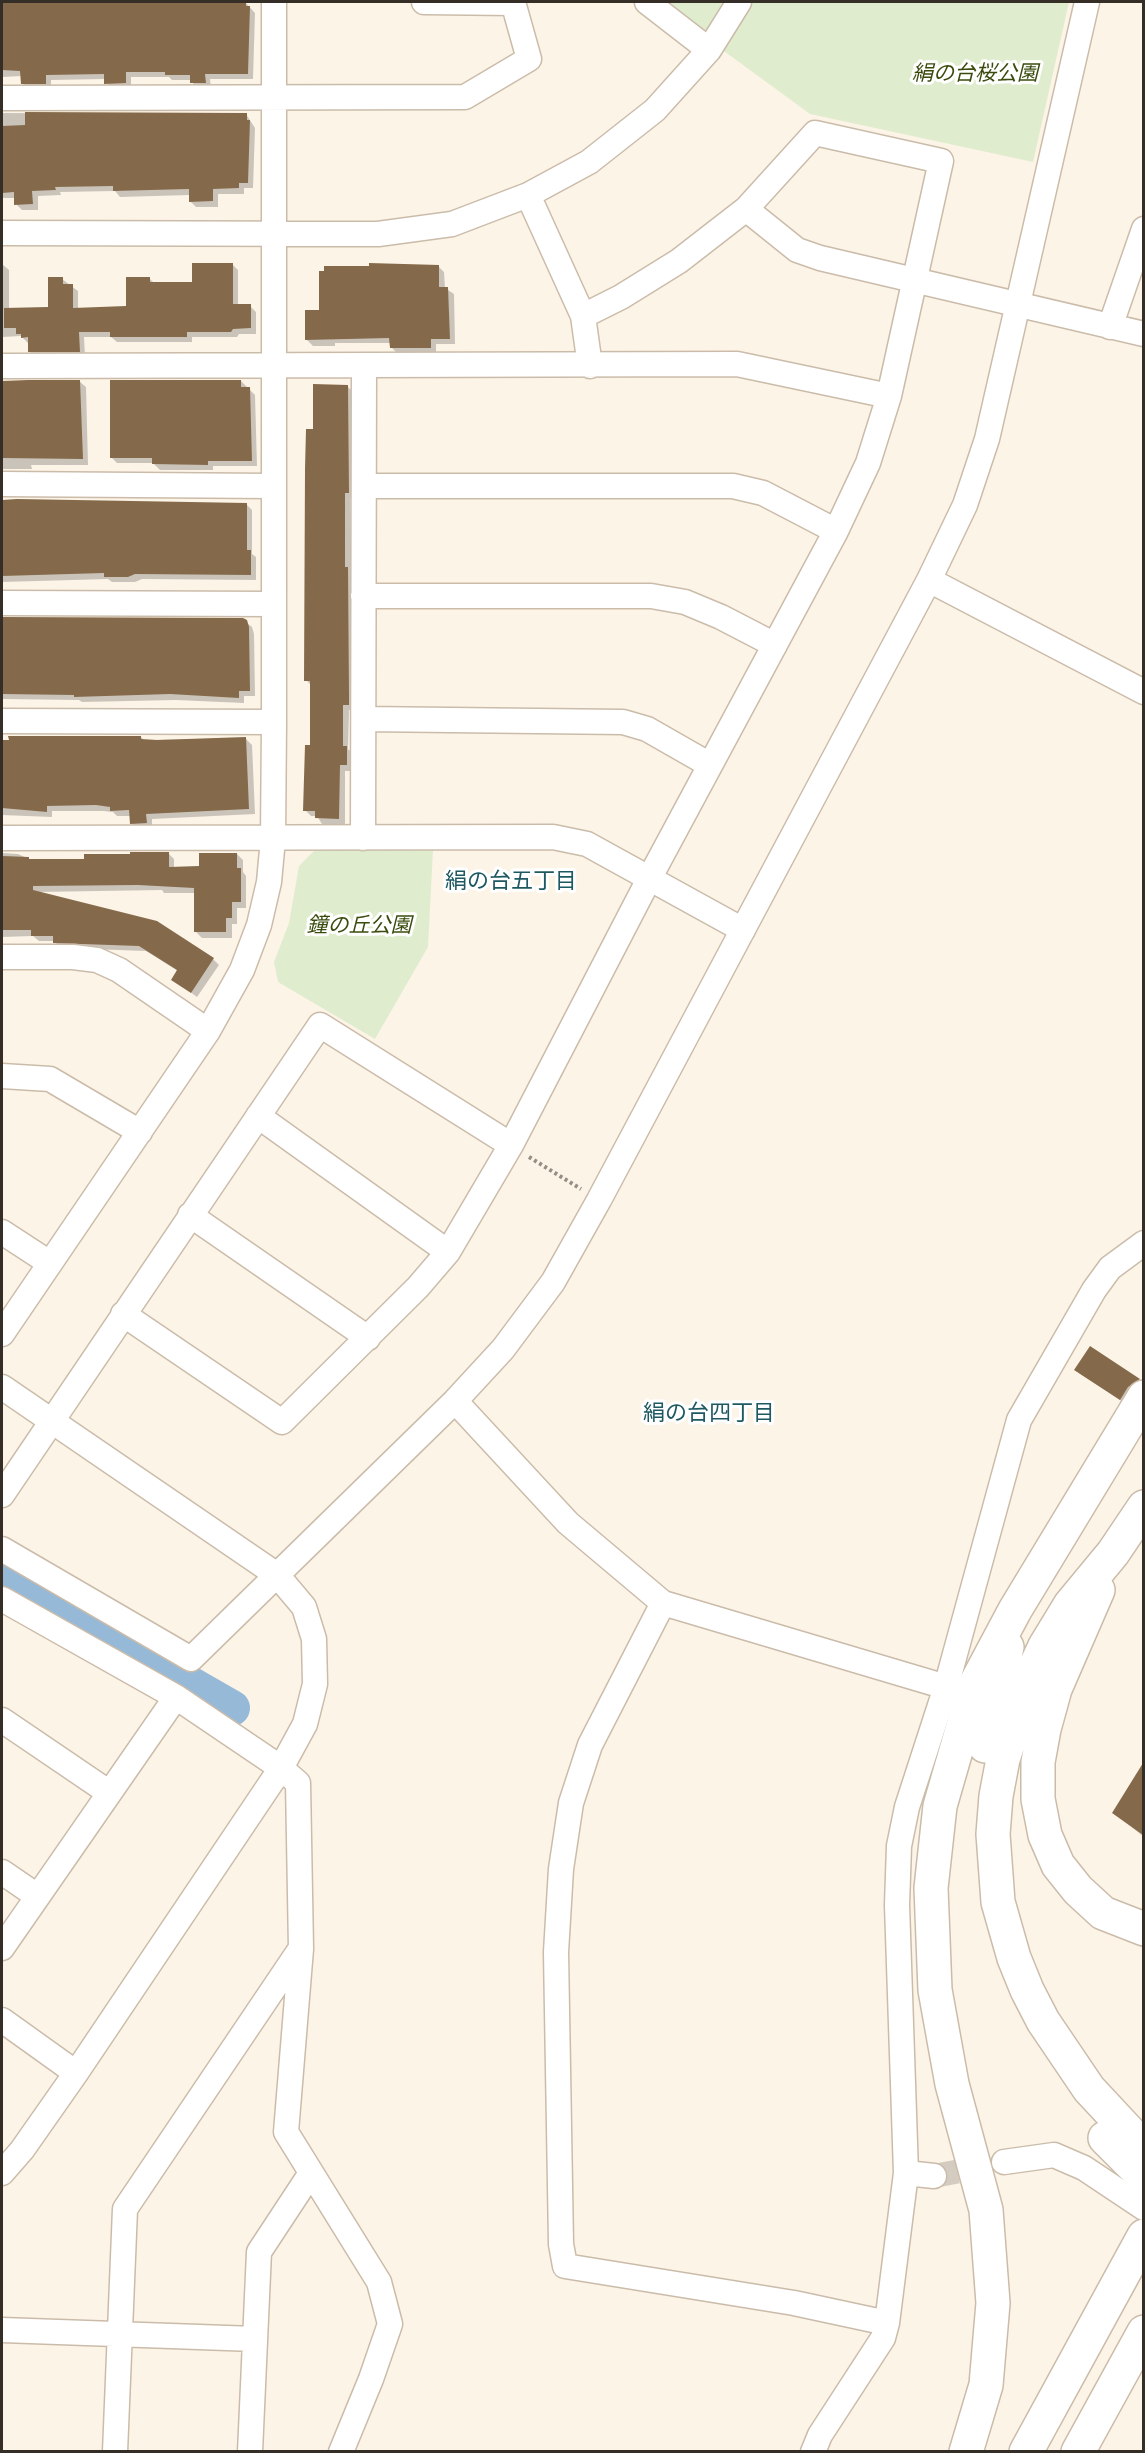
<!DOCTYPE html>
<meta charset="utf-8">
<style>
body{margin:0}
#map{position:relative;width:1145px;height:2453px;overflow:hidden;background:#fdf4e8;font-family:Lora,serif}
canvas{display:block}
.frame{position:absolute;inset:0;border:3px solid #342e27;pointer-events:none}
</style>
<div id="map">
<canvas width="1145" height="2453"></canvas>
<div class="frame"></div>
</div>
<script>
const ctx = document.querySelector('canvas').getContext('2d');
ctx.lineJoin = 'round';
function paint(path, color) {
  ctx.fillStyle = color;
  ctx.fill(path, 'evenodd');
}
function shape(rows) {
  const path = new Path2D();
  for (const r of rows) {
    path.moveTo(r[0], r[1]);
    for (let i = 2; i < r.length; i += 2) path.lineTo(r[i], r[i + 1]);
  }
  return path;
}
function trace(path, color, width, dash) {
  ctx.strokeStyle = color;
  ctx.lineWidth = width;
  ctx.lineCap = dash ? 'butt' : 'round';
  ctx.setLineDash(dash || []);
  ctx.stroke(path);
}
function write(font, color, halo, rows, align = 'center') {
  ctx.font = font + ' Lora,"Noto Sans JP",serif';
  ctx.lineWidth = 6;
  ctx.setLineDash([]);
  ctx.textBaseline = 'middle';
  ctx.strokeStyle = halo;
  ctx.fillStyle = color;
  for (const [text, x, y, turn = 0] of rows) {
    ctx.save();
    ctx.translate(x, y);
    ctx.rotate((+turn || 0) * Math.PI / 180);
    ctx.textAlign = isNaN(turn) ? turn : align;
    if (halo) ctx.strokeText(text, 0, 0);
    ctx.fillText(text, 0, 0);
    ctx.restore();
  }
}
paint(shape([
 [665,2,1069,2,1033,162,810,114,702,35],
 [316,849,433,850,428,947,375,1039,278,982,274,962,289,923,299,866]
]), '#e0ecce');
paint(shape([
 [2,2,245,2,255,13,253,79,210,79,211,89,197,89,191,80,172,80,169,77,131,77,131,89,111,89,105,79,51,80,51,89,28,89,22,83,22,76,2,77],
 [2,113,246,114,255,128,253,188,244,188,244,194,218,194,218,207,196,207,190,201,190,195,120,197,115,191,60,192,61,195,38,196,38,210,22,210,16,204,16,198,2,198],
 [2,264,9,270,9,309,49,309,62,279,78,291,78,309,128,308,150,279,154,283,193,283,232,264,238,270,238,306,250,306,256,312,256,334,239,334,237,337,192,337,192,342,117,342,111,337,84,337,85,357,35,357,29,351,28,343,21,336,2,337],
 [438,266,444,272,445,288,454,294,455,344,436,344,436,354,398,354,392,348,391,343,335,343,335,346,313,346,307,340,321,312],
 [2,381,80,382,86,387,88,465,31,465,32,469,2,469],
 [241,381,255,395,257,466,213,466,213,470,160,470,153,463,117,463,111,457],
 [347,386,353,392,355,498,350,498,354,710,349,710,348,749,352,753,352,771,345,771,345,824,322,824,317,816,311,816,305,810,311,747,311,685,306,680,314,430],
 [2,500,246,504,252,510,252,554,256,557,256,580,142,579,135,582,112,582,108,579,2,582],
 [2,619,243,620,252,627,254,634,255,696,244,696,244,703,176,700,82,702,79,700,2,699],
 [141,737,144,740,246,739,252,745,255,814,152,819,152,829,137,829,131,823,131,816,117,816,113,812,103,811,52,811,52,817,2,815,2,741],
 [2,853,18,854,31,860,86,860,168,853,174,859,174,868,200,868,237,854,243,860,243,872,246,876,246,908,237,908,237,924,232,924,232,938,202,938,196,932,196,893,164,893,162,890,38,892,213,959,219,965,197,997,173,979,178,971,146,951,61,948,54,941,39,941,33,936,2,937],
 [1090,1349,1141,1382,1123,1402,1079,1373],
 [1136,1778,1144,1783,1144,1837,1114,1813]
]), '#0003');
trace(shape([
 [2,1578,68,1609,150,1661,232,1708]
]), '#97b9d8', 36);
paint(shape([
 [2,2,246,2,246,6,250,6,248,74,205,74,206,83,190,83,190,75,165,75,165,72,126,72,126,83,104,84,104,74,46,75,46,84,21,84,20,71,2,70],
 [25,112,247,113,247,120,250,120,248,183,239,183,239,188,213,189,213,201,189,202,189,189,113,191,113,186,55,187,56,190,32,191,33,204,14,205,14,192,2,193,2,126,25,125],
 [192,263,233,263,233,304,251,304,251,328,233,329,231,332,187,332,187,337,110,337,110,332,79,332,80,352,28,352,28,337,21,338,21,334,16,334,16,328,4,328,4,308,48,307,48,277,63,277,63,284,73,284,73,308,126,306,126,277,150,277,150,282,192,282],
 [369,263,439,265,439,287,448,287,450,339,431,339,431,348,390,348,389,338,305,340,305,310,319,310,319,271,324,271,324,266,369,266],
 [28,380,80,380,83,459,2,458,2,381],
 [110,380,241,380,241,387,250,387,252,461,208,461,208,465,152,464,152,458,110,458],
 [313,384,348,385,349,493,345,493,345,567,348,567,349,695,349,705,343,705,343,746,347,746,347,765,340,765,339,819,315,818,315,811,303,811,305,745,310,745,310,681,304,681,305,469,306,429,313,429],
 [17,499,247,503,247,550,251,550,251,575,135,574,128,577,104,577,104,573,2,576,2,500],
 [2,617,243,618,247,620,249,627,250,691,239,691,239,698,170,694,74,697,74,695,2,694],
 [8,736,141,736,141,739,157,740,246,737,249,809,146,814,147,823,130,824,129,810,110,811,110,807,96,805,47,806,47,812,2,808,2,740,9,740],
 [130,852,169,852,169,867,199,866,199,853,237,853,237,868,241,868,241,902,232,902,232,918,226,918,226,932,194,932,194,888,138,885,33,886,33,890,157,921,214,958,191,993,171,980,177,970,139,946,53,943,53,936,31,936,31,930,2,930,2,856,29,857,29,859,84,859,84,854,130,854],
 [1090,1346,1140,1379,1128,1387,1120,1400,1074,1370],
 [1143,1763,1143,1835,1112,1813]
]), '#846a4a');
trace(shape([
 [934,2176,991,2165]
]), '#d5ccc1', 24, [24, 12]);
const minor = shape([
 [424,2,513,3],
 [647,2,709,50],
 [2,98,465,97,529,59,513,2],
 [528,195,583,316,590,366],
 [2,233,378,234,452,224,528,195,589,162,655,110,709,50,739,2],
 [583,316,621,297,679,261,746,209,797,250,820,258,1144,334],
 [1110,327,1144,229],
 [2,366,737,364,889,396],
 [2,484,273,486],
 [364,486,733,486,763,493,836,531],
 [929,580,1144,692],
 [363,596,651,596,685,602,721,617,775,645],
 [2,603,274,604],
 [364,719,623,722,647,729,710,765],
 [2,721,274,722],
 [2,838,553,837,587,844,743,930],
 [363,838,364,366],
 [2,957,73,957,97,960,119,970,208,1031],
 [2,1076,50,1079,140,1132],
 [258,1116,448,1252],
 [190,1215,368,1338],
 [2,1232,48,1262],
 [123,1314,282,1422,418,1287,448,1252,511,1145,649,879,836,531,868,463,889,396,941,161,815,133,746,209],
 [2,1334,208,1031,242,970,259,925,269,882,273,839,274,722,274,2],
 [2,1387,277,1575,304,1607,314,1639,315,1684,305,1724,281,1768,76,2073,22,2150,2,2173],
 [455,1401,568,1523,663,1603,946,1687],
 [2,1495,320,1025,511,1145],
 [2,1549,191,1659,455,1401,503,1349,553,1282,599,1200,929,580,965,505,987,439,1087,2],
 [2,1599,176,1697,281,1768,298,1783,301,1949,286,2132,379,2282,390,2324,371,2379,341,2452],
 [663,1603,590,1745,571,1803,561,1869,556,1952,561,2244,565,2266,794,2303,887,2323],
 [2,1720,108,1792],
 [2,1872,37,1896],
 [2,1948,176,1697],
 [2,2020,76,2073],
 [1004,2162,1054,2155,1084,2168,1144,2208],
 [906,2173,934,2176],
 [2,2330,255,2339],
 [115,2452,125,2209,299,1951],
 [250,2452,259,2252,311,2173],
 [813,2452,820,2435,883,2338,887,2323,906,2173,897,1905,899,1846,907,1807,946,1687,1019,1420,1094,1290,1110,1268,1144,1243]
]);
const highway = shape([
 [1144,1507,1113,1553,1070,1605,1045,1646,1029,1680,1003,1759,996,1796,993,1834,998,1902,1014,1958,1027,1990,1043,2021,1089,2089,1144,2148],
 [1098,1590,1055,1689,1044,1729,1038,1762,1038,1799,1045,1835,1058,1865,1078,1890,1103,1913,1144,1929],
 [985,1746,1007,1647],
 [1105,2138,1144,2177],
 [966,2452,986,2385,993,2303,986,2210,952,2084,935,1990,931,1888,940,1806,975,1685,1015,1610,1144,1397],
 [1026,2452,1144,2236],
 [1078,2452,1144,2332]
]);
trace(minor, '#cbbcaa', 27);
trace(highway, '#cbbcaa', 36);
trace(shape([
 [529,1157,581,1189]
]), '#968e85', 4, [3, 3]);
trace(minor, '#fff', 24);
trace(highway, '#fff', 33);
write('italic 21px', '#3a4b0d', '#fff', [
 ["絹の台桜公園",975,74],
 ["鐘の丘公園",359,926]
]);
write('22px', '#1e5860', '#fff', [
 ["絹の台五丁目",511,882],
 ["絹の台四丁目",709,1414]
]);
</script>
